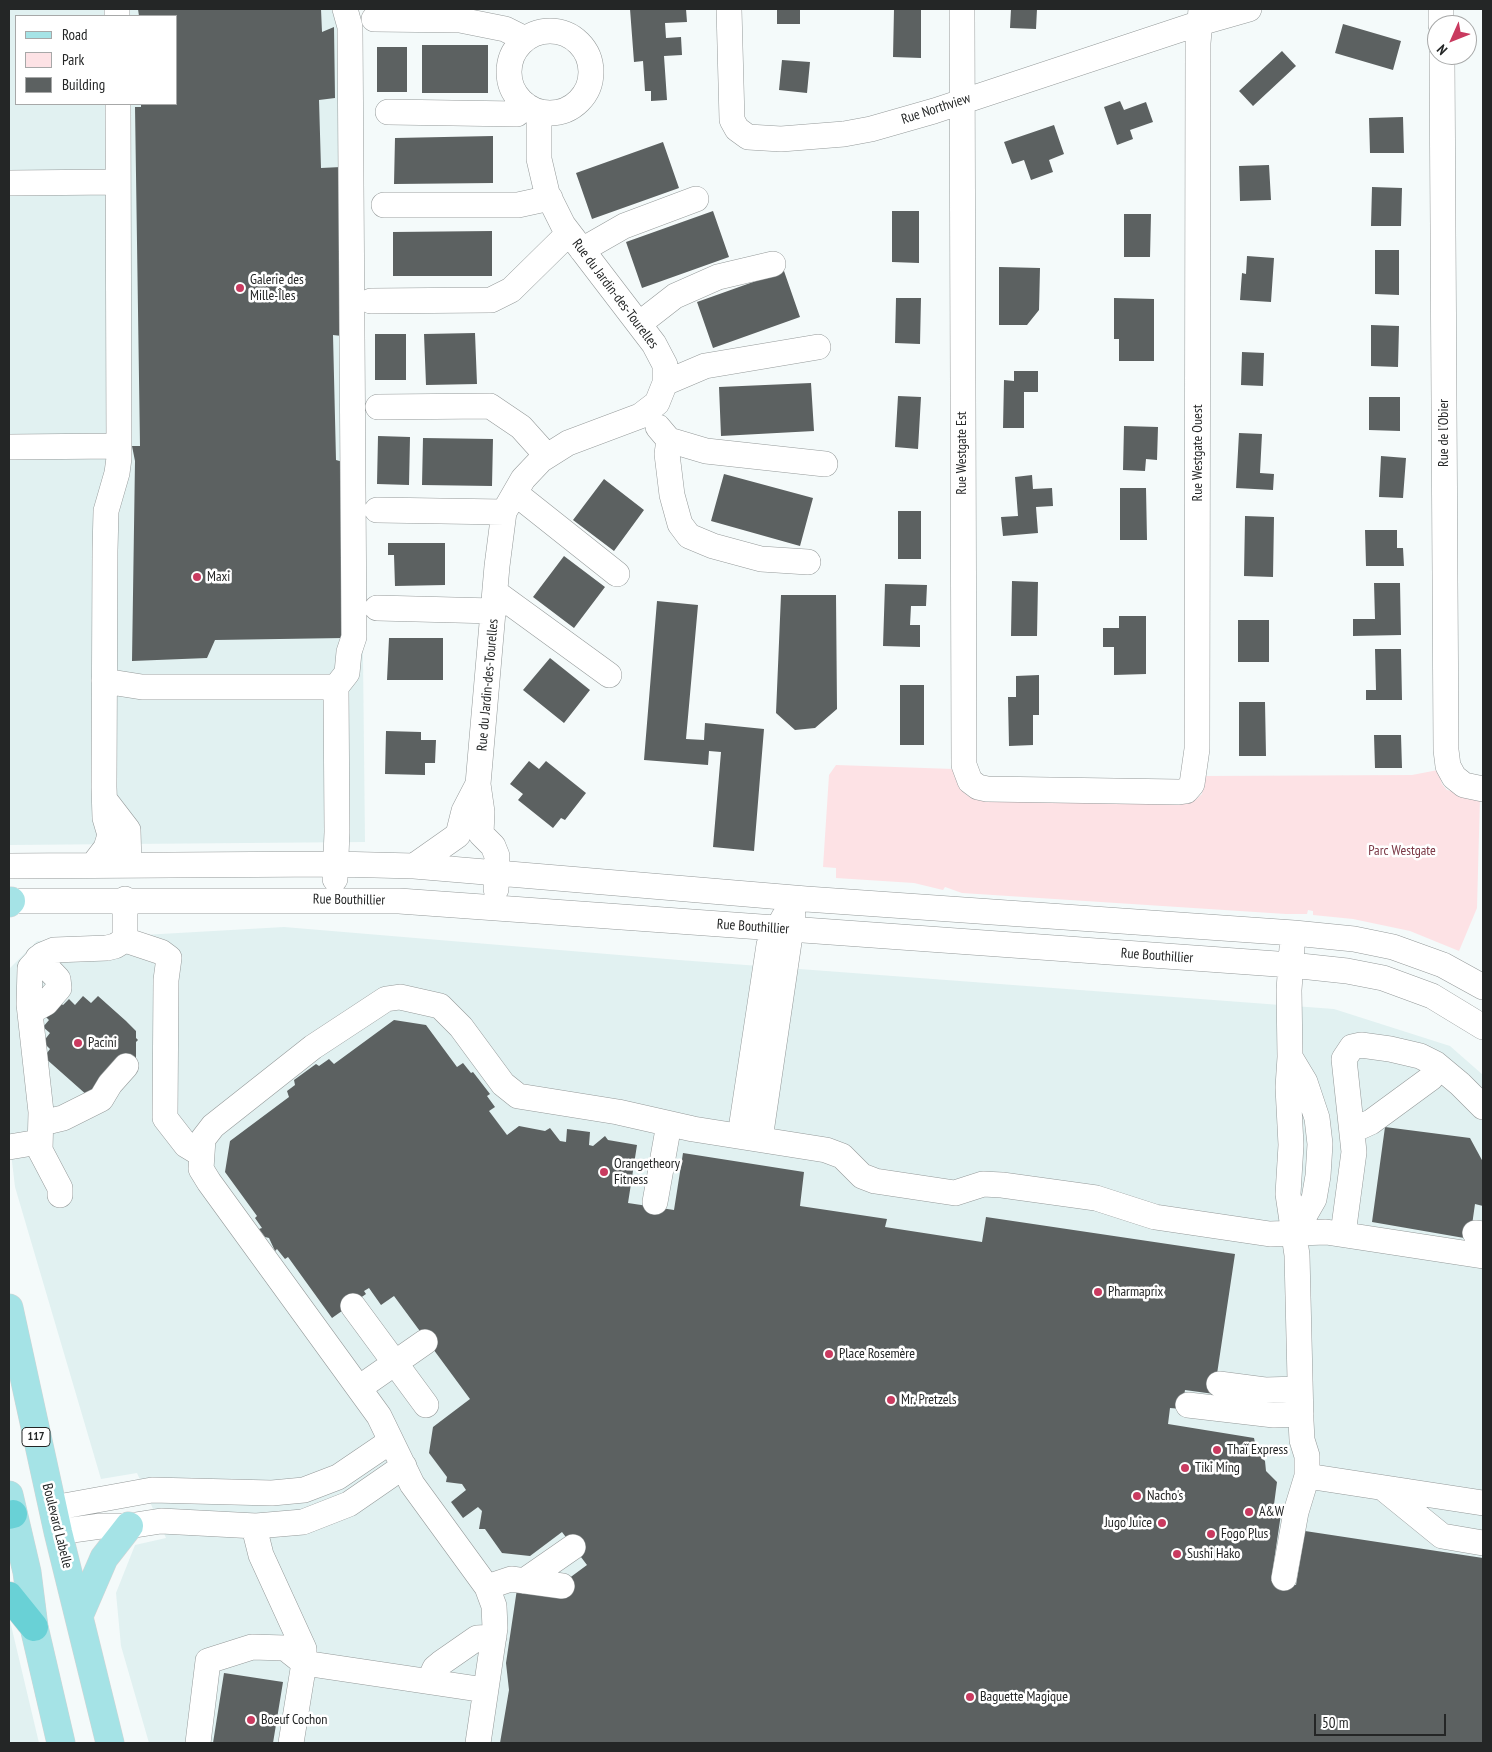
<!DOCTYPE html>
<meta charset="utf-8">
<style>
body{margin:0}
#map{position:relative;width:1492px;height:1752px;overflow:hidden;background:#f4fafa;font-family:"PT Sans Narrow",sans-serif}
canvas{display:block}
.frame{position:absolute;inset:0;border:10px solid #242626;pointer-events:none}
.legend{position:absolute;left:15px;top:15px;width:162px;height:90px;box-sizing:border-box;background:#fff;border:1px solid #a7a8a8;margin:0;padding:6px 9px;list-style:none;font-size:15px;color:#242626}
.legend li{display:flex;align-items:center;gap:10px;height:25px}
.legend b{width:25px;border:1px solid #a7a8a8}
.north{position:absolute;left:1427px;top:15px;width:50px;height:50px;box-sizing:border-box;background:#fff;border:1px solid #a7a8a8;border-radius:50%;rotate:226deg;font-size:14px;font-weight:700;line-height:20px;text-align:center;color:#242626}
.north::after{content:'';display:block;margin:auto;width:18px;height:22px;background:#c93a5f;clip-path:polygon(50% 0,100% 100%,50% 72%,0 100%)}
.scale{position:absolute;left:1314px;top:1714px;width:132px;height:22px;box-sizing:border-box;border:2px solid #242626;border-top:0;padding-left:6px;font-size:15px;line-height:18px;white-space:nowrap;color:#242626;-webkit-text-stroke:4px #fff;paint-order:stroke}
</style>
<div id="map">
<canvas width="1492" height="1752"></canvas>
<div class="frame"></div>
<ul class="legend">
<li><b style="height:6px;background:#a5e3e6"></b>Road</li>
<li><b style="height:14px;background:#fde2e5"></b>Park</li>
<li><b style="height:14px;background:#5c6161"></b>Building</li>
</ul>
<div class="north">N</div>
<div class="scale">50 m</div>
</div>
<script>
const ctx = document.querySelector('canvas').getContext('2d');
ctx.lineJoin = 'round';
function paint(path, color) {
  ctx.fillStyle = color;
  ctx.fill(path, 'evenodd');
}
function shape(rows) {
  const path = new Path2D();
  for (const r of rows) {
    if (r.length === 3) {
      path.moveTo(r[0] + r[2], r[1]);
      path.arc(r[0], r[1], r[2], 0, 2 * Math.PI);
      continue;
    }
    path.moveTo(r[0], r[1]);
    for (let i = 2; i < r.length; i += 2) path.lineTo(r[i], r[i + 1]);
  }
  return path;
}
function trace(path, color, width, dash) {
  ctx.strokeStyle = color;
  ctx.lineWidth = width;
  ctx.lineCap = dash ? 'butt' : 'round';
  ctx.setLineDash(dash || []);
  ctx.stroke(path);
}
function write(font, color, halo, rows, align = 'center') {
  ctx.font = font + ' "PT Sans Narrow",sans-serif';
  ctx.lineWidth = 5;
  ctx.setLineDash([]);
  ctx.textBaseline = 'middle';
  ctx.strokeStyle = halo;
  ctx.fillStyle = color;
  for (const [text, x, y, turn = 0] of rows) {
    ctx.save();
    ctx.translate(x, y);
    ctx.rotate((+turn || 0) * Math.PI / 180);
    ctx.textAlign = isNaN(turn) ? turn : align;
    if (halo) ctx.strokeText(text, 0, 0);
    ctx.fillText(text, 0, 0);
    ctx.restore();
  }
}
paint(shape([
 [9,9,356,9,365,842,9,845],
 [16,16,176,16,176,104,16,104],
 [284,927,679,960,1334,1009,1450,1046,1483,1075,1483,1743,149,1743,121,1646,116,1593,135,1545,166,1538,137,1473,101,1479,15,1187,9,1136,9,969,37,941],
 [9,1618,11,1625,39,1743,9,1743]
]), '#e1f1f1');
paint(shape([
 [836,765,954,769,959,786,968,796,1077,801,1194,801,1202,794,1204,776,1412,775,1438,770,1442,784,1447,790,1480,797,1477,908,1459,951,1410,931,1353,919,1313,915,1313,911,1308,910,1307,914,1286,914,962,893,945,887,943,890,914,883,836,878,836,868,823,867,829,775]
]), '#fde2e5');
paint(shape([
 [138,9,321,9,322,32,334,27,335,98,319,100,321,168,341,167,342,336,333,335,336,460,343,462,344,638,215,640,207,658,132,661,135,461,132,446,140,446,135,107,141,107,141,104,176,104,176,16,139,16],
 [630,9,686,9,687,22,665,23,666,38,681,37,682,55,664,56,667,100,651,101,651,91,645,91,643,61,634,62],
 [777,9,800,9,800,24,777,24],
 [894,9,921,9,921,58,893,57],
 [1011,9,1037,9,1036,29,1010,28],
 [1343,24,1401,41,1393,70,1335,53],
 [422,45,488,45,488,93,422,93],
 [377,47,407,47,407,92,377,92],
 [1282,51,1296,66,1253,106,1239,91],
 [782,60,810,62,807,93,779,90],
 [1120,101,1124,110,1146,102,1153,122,1130,130,1133,139,1117,145,1104,107],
 [1403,117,1404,153,1370,153,1369,118],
 [1054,125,1064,154,1049,160,1053,172,1031,180,1024,160,1012,164,1004,142],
 [493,136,493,183,394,184,395,138],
 [663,142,679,188,592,219,576,173],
 [1269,165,1271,200,1240,201,1239,166],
 [1372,187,1402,188,1401,226,1371,226],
 [713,211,729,257,642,288,626,242],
 [892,211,919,211,919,263,892,262],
 [1124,214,1151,214,1150,257,1124,257],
 [492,231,492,276,393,276,393,232],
 [1375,250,1399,250,1399,295,1375,294],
 [1247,256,1274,258,1271,302,1240,300,1242,273,1246,274],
 [999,267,1040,268,1039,310,1027,325,999,325],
 [784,271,800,317,713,348,697,302],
 [896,298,921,298,920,344,895,343],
 [1114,298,1154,299,1154,361,1119,361,1119,339,1114,339],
 [1371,325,1399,326,1398,367,1371,366],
 [475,333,477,384,426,385,424,334],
 [375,334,406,334,406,380,375,380],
 [1242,352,1264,353,1263,386,1241,385],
 [1014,371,1038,371,1038,392,1024,392,1024,428,1003,428,1004,380,1014,381],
 [811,383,814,431,721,436,719,387],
 [898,396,921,397,918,449,895,447],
 [1369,397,1400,397,1400,431,1369,430],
 [1124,426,1158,427,1157,460,1146,459,1145,471,1123,470],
 [1239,433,1262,434,1260,473,1274,474,1273,490,1236,488],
 [378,436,410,437,409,485,377,484],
 [423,438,493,439,492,486,422,485],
 [1381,456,1406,458,1403,498,1379,497],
 [724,474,813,498,800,546,711,521],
 [1032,475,1033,489,1052,488,1053,506,1036,507,1038,533,1003,536,1001,517,1018,516,1015,477],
 [604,479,644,510,614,551,573,520],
 [1120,488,1146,488,1147,540,1120,540],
 [898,511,921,511,921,559,898,559],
 [1245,516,1274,517,1273,577,1244,576],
 [1365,530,1397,530,1397,548,1403,548,1404,566,1366,566],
 [388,543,445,543,445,585,395,586,394,555,388,555],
 [564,556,605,587,574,628,533,597],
 [1012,581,1038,582,1037,636,1011,636],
 [1374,583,1400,583,1401,635,1353,636,1353,619,1375,619],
 [885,584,927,585,926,606,911,606,910,625,920,625,920,647,883,646],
 [781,595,836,595,837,709,815,728,795,730,776,713],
 [657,601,698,605,686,739,704,740,705,723,764,729,754,851,713,847,721,752,709,751,708,765,644,760],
 [1119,616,1146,616,1146,674,1114,675,1114,647,1103,647,1103,628,1119,628],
 [1238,620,1269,620,1269,662,1238,662],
 [389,638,443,638,443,680,387,680],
 [1375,649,1401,649,1402,700,1366,700,1366,690,1376,690],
 [550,658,590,690,564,723,523,690],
 [1039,675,1039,715,1033,715,1033,745,1009,746,1008,697,1016,697,1016,676],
 [900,685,924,685,924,745,900,745],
 [1239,702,1265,702,1266,756,1239,756],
 [386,731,421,732,421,740,436,740,435,763,425,763,425,775,385,774],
 [1374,735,1401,735,1402,768,1375,768],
 [529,761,539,769,546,761,586,793,565,820,561,818,553,828,518,800,523,794,510,784],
 [83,996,91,1003,98,996,126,1021,136,1031,136,1038,138,1040,136,1042,136,1065,88,1096,44,1057,50,1049,43,1042,50,1033,43,1027,49,1020,44,1015,57,1001,63,1005,69,999,75,1005],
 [394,1020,426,1025,457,1067,463,1063,471,1073,473,1072,490,1094,487,1096,495,1107,489,1111,507,1135,519,1126,545,1131,550,1128,560,1141,566,1142,567,1129,590,1132,589,1145,593,1146,605,1136,608,1140,637,1145,628,1203,674,1210,683,1153,804,1172,800,1206,887,1219,885,1227,982,1242,986,1217,1235,1254,1214,1394,1185,1390,1182,1409,1170,1408,1168,1424,1254,1438,1257,1453,1265,1461,1266,1471,1277,1482,1273,1512,1281,1514,1271,1581,1296,1585,1305,1531,1483,1558,1483,1743,500,1743,509,1690,506,1663,517,1589,568,1579,587,1565,562,1532,530,1556,502,1553,485,1529,479,1529,482,1511,478,1507,463,1518,451,1502,466,1490,462,1484,446,1482,447,1477,429,1453,433,1427,470,1399,394,1296,381,1305,369,1288,364,1291,366,1294,332,1318,288,1257,285,1259,277,1249,275,1251,269,1238,265,1237,259,1229,262,1228,255,1218,257,1216,225,1172,230,1141,289,1097,287,1091,295,1085,294,1080,316,1064,319,1066,329,1059,334,1064],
 [1385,1127,1470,1138,1483,1162,1483,1206,1475,1204,1470,1239,1372,1222],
 [224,1673,283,1682,273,1743,213,1743]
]), '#5c6161');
const minor = shape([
 [117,9,117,16],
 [729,9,732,120,737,129,748,137,781,139,844,134,871,129,934,111,1200,23,1249,9],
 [962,9,964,765,970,781,978,787,987,789,1179,792,1186,791,1192,784,1197,749,1198,43,1201,9],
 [1441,9,1441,25],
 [374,19,460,20,505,29,525,39],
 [550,72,41],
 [1442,55,1446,750,1448,766,1454,777,1464,785,1483,789],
 [388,112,517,114,526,105],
 [9,183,118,182],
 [384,205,518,205,550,198],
 [582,250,624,226,696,199],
 [371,301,491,300,511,290,569,233],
 [639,324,675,296,718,277,773,264],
 [665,383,705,366,818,347],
 [378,407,490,406,521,427,547,456],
 [658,427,669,440,706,451,825,464],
 [669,440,667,454,672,495,680,524,689,536,713,546,761,559,808,562],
 [9,447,118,446],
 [515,493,617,574],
 [377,510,504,512],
 [495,592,609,675],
 [377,608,494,611],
 [104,681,142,687,336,687,337,832,335,879],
 [336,687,347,673,349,652,354,637,350,27,345,9],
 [105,800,128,830,129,865],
 [93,865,106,848,110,835,105,818,104,787,105,551,106,511,117,473,119,458,118,104],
 [9,866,335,864,414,866,806,899,1294,933,1354,939,1393,947,1443,965,1483,987],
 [414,866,458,835,464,811,478,784],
 [496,889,497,856,493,846,481,834,482,812,478,784,497,566,504,512,523,479,541,460,568,443,640,416,657,403,665,383,665,365,654,344,563,225,547,193,539,159,539,112],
 [125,899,125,940,161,952,169,958,166,980,165,1118,186,1145,201,1154],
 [9,901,399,901,1291,965,1347,971,1383,978,1432,996,1483,1027],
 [1292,948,1289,990,1290,1057,1288,1087,1291,1145,1288,1194,1297,1255,1301,1421,1302,1440,1307,1456,1307,1476,1483,1503],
 [30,1012,46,1003,59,988,58,979,38,958],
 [1290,1057,1305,1082,1317,1118,1320,1144,1318,1176,1314,1199,1295,1232],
 [42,1123,63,1118,101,1099,110,1084,126,1066],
 [1352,1127,1360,1127,1371,1122,1431,1078,1439,1067],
 [740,1136,769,945,784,917],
 [760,1139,793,915],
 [9,1147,39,1142],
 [60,1195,60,1188,40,1150,41,1112,29,1004,30,968,42,955,54,950,107,948,115,946,125,940],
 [655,1202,669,1124],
 [1475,1233,1483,1234],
 [1343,1234,1354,1152,1344,1059,1352,1047,1361,1045,1390,1049,1420,1056,1436,1064,1460,1084,1483,1107],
 [353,1306,426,1405],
 [1219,1384,1265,1390,1300,1389],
 [359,1388,425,1342],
 [1188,1405,1274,1415,1301,1414],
 [1383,1488,1442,1536,1483,1543],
 [53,1508,152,1490,272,1493,304,1490,338,1477,391,1441],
 [256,1526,256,1535,261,1555,304,1649,304,1663,291,1743],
 [58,1532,101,1526,129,1526,161,1521,256,1526,303,1522,349,1504,404,1466],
 [1284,1578,1296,1512,1307,1476],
 [524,1581,573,1547],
 [487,1587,511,1579,562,1586],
 [429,1681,435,1668,441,1663,477,1638,494,1637],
 [198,1743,208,1661,252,1647,285,1648,304,1663,485,1690],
 [478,1743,495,1628,494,1606,487,1587,412,1484,379,1416,209,1182,201,1169,203,1139,213,1126,313,1047,386,999,400,997,440,1006,461,1027,503,1084,518,1096,618,1112,693,1129,826,1150,842,1156,862,1176,875,1181,955,1193,983,1184,1002,1185,1096,1198,1155,1217,1270,1234,1326,1232,1483,1256]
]);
const major = shape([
 [9,903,11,901],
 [9,1308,58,1532,110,1743],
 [9,1495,27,1572,34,1627,61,1743],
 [79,1616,104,1558,129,1526]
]);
const highway = shape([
 [9,1515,13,1514],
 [9,1596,34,1627]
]);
trace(minor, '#959a9a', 26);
trace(major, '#d3d4d4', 29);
trace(highway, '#d3d4d4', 29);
trace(minor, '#fff', 25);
trace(major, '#a5e3e6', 28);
trace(highway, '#69d1d6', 28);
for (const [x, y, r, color] of [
 [240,288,5,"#c93a5f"],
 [197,577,5,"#c93a5f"],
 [78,1043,5,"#c93a5f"],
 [604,1172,5,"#c93a5f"],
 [1098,1292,5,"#c93a5f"],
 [829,1354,5,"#c93a5f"],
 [891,1400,5,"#c93a5f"],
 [1217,1450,5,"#c93a5f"],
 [1185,1468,5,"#c93a5f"],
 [1137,1496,5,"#c93a5f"],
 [1249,1512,5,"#c93a5f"],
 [1162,1523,5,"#c93a5f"],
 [1211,1534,5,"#c93a5f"],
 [1177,1554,5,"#c93a5f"],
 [970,1697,5,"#c93a5f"],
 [251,1720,5,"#c93a5f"]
]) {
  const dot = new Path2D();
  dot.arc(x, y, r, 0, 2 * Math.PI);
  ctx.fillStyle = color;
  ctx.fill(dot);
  trace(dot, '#fff', 2);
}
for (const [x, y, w] of [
 [36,1437,28]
]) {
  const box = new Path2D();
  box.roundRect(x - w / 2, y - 9.5, w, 19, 4);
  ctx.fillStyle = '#fff';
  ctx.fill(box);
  trace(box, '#242626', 1);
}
write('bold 12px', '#242626', null, [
 ["117",36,1437]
]);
write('14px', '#242626', '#fff', [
 ["Rue Northview",936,109,-18],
 ["Rue du Jardin-des-Tourelles",615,294,53],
 ["Rue de l'Obier",1444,433,-90],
 ["Rue Westgate Est",962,453,-90],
 ["Rue Westgate Ouest",1198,453,-90],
 ["Rue du Jardin-des-Tourelles",488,685,-85],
 ["Rue Bouthillier",349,900,1],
 ["Rue Bouthillier",753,927,4],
 ["Rue Bouthillier",1157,956,4],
 ["Boulevard Labelle",57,1526,76]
]);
write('14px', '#242626', '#fff', [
 ["Galerie des",250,280],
 ["Mille-Îles",250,296],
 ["Maxi",207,577],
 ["Pacini",88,1043],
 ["Orangetheory",614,1164],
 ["Fitness",614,1180],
 ["Pharmaprix",1108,1292],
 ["Place Rosemère",839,1354],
 ["Mr. Pretzels",901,1400],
 ["Thaï Express",1227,1450],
 ["Tiki Ming",1195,1468],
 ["Nacho's",1147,1496],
 ["A&W",1259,1512],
 ["Jugo Juice",1152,1523,"right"],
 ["Fogo Plus",1221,1534],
 ["Sushi Hako",1187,1554],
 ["Baguette Magique",980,1697],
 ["Boeuf Cochon",261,1720]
], 'left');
write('14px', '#7b3946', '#fff', [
 ["Parc Westgate",1402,851]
]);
</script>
